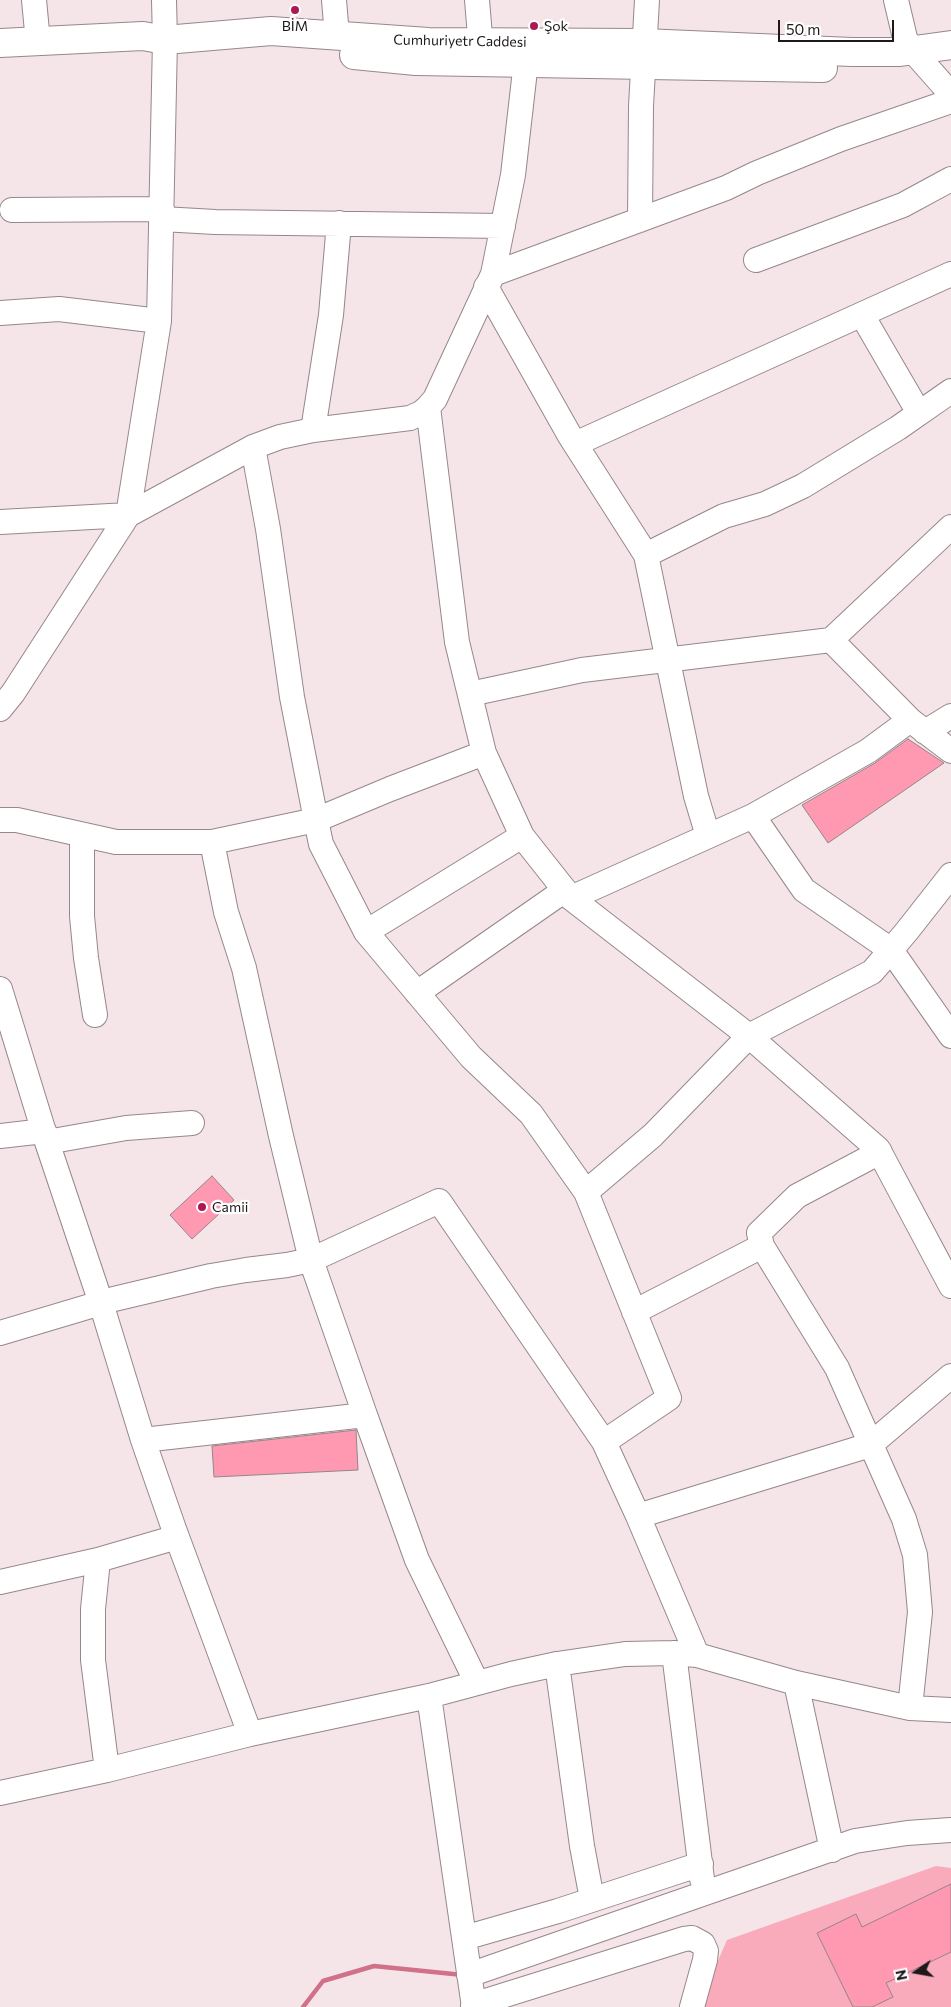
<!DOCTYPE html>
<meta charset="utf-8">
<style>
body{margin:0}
#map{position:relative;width:951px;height:2007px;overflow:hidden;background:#f5e5e8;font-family:Commissioner,sans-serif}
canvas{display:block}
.north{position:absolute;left:891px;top:1947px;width:50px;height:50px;-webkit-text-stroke:4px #fff;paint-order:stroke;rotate:258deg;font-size:14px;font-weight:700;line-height:20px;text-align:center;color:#1e181a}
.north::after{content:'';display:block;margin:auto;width:18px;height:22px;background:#1e181a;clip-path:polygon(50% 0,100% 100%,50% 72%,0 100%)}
.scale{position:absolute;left:778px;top:20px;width:116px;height:22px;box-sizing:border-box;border:2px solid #1e181a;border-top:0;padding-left:6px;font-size:15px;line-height:18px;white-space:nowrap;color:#1e181a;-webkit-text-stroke:4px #fff;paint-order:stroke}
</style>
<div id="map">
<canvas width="951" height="2007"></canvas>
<div class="north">N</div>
<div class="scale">50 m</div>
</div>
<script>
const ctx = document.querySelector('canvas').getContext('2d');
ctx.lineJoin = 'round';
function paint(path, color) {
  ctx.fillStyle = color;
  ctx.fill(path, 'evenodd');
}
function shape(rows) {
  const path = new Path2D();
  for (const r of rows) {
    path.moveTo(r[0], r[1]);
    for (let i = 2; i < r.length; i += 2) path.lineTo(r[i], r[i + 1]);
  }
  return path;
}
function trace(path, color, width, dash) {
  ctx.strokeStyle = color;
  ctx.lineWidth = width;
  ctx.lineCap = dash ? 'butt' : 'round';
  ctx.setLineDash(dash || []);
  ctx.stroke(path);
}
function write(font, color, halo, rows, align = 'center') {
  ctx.font = font + ' Commissioner,sans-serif';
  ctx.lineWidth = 4.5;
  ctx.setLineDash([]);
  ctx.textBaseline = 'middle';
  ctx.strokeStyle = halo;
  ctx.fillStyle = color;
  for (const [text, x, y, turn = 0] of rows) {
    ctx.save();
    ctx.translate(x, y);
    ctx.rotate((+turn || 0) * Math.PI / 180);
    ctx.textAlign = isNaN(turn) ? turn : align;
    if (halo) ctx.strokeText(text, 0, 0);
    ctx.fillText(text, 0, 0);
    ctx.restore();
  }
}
paint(shape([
 [936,1866,951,1868,951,2007,701,2007,707,1986,727,1940]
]), '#f9abbc');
trace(shape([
 [303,2007,323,1981,374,1966,463,1975]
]), '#d17089', 4.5);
const building = shape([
 [908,739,944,763,828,843,802,805,875,763,908,739],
 [212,1176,234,1200,192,1239,170,1215,212,1176],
 [356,1430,358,1470,214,1477,212,1446,356,1430],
 [951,1884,951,1952,886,1983,893,1997,872,2007,853,2007,817,1933,856,1914,862,1927,951,1884]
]);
paint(building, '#ff99b1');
trace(building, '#948588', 1);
const minor = shape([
 [34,0,38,42],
 [334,0,337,36],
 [477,0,482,60],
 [896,0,905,38,912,50,951,94],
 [12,210,162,209],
 [162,219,215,222,503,226],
 [640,220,641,106,647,0],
 [756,260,903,205,951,179],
 [493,274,726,188,757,173,841,139,951,101],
 [486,287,570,436,646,555,696,796,708,836],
 [0,313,59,309,159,321],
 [862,315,919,413],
 [428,407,457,642,484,753,522,836,571,898],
 [313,430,331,315,339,223],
 [575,444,951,274],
 [253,447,268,529,292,697,316,820,390,789,484,753],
 [0,522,128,515,253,447,280,437,313,430,410,418,421,413,428,407,435,399,493,274,513,175,528,44],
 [646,555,724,516,765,504,803,486,898,428,951,391],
 [470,694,582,670,831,640],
 [0,709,13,693,128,515,159,321,165,40,164,0],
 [910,720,831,640,951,527],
 [925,732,951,716],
 [753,816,868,751,910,720,951,751],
 [0,820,17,820,116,842,212,842],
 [82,835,82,916,86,958,95,1015],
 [951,875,907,931,891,950,872,972,749,1036,571,898,753,816,804,890,891,950,951,1036],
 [366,932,522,836],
 [0,989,47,1142,101,1303,143,1440,174,1529,250,1734],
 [417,993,565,890],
 [0,1136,44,1131],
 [47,1142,126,1128,192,1123],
 [762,1246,759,1233,797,1196,880,1152],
 [634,1312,762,1246,837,1368,904,1519,915,1555,920,1612,910,1708],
 [0,1333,114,1299,211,1276,246,1270,287,1265,311,1260,281,1136,244,968,226,912,212,842,316,820,321,844,366,932,471,1057,531,1114,586,1192],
 [365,1415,311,1260,439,1201,604,1442,638,1516,697,1655],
 [143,1440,365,1415,417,1560,477,1683],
 [604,1442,669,1398,586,1192,653,1135,749,1036,878,1149,951,1286],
 [638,1516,870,1445,951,1376],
 [98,1560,177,1537],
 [0,1582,98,1560,93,1609,93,1660,107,1770],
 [674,1653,702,1879],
 [557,1664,582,1846,592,1899],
 [796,1683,832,1850],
 [429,1696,474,2007],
 [0,1793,107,1770,250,1734,429,1696,511,1674,557,1664,625,1654,674,1653,697,1655,796,1683,910,1708,951,1710],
 [464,1938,558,1911,701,1864],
 [469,1975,855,1841,907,1833,951,1830],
 [473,2005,684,1939,692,1938,703,1944,706,1951,705,1960,692,2007]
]);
const major = shape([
 [0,43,143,36,165,40,271,31,428,42,643,43,852,52,900,52,951,45],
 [354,55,416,61,823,68]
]);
trace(minor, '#96878a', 26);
trace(major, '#96878a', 30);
trace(minor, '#fff', 24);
trace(major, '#fff', 28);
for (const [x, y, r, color] of [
 [295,10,5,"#aa1952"],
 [534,26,5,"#aa1952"],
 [202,1207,5,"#aa1952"]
]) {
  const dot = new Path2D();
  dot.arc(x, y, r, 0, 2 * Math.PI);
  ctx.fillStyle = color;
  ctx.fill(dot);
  trace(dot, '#fff', 2);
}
write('14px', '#1e181a', '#fff', [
 ["BİM",295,26,"center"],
 ["Şok",544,26],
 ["Camii",212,1207]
], 'left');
write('14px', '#1e181a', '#fff', [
 ["Cumhuriyetr Caddesi",460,41,1]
]);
</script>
